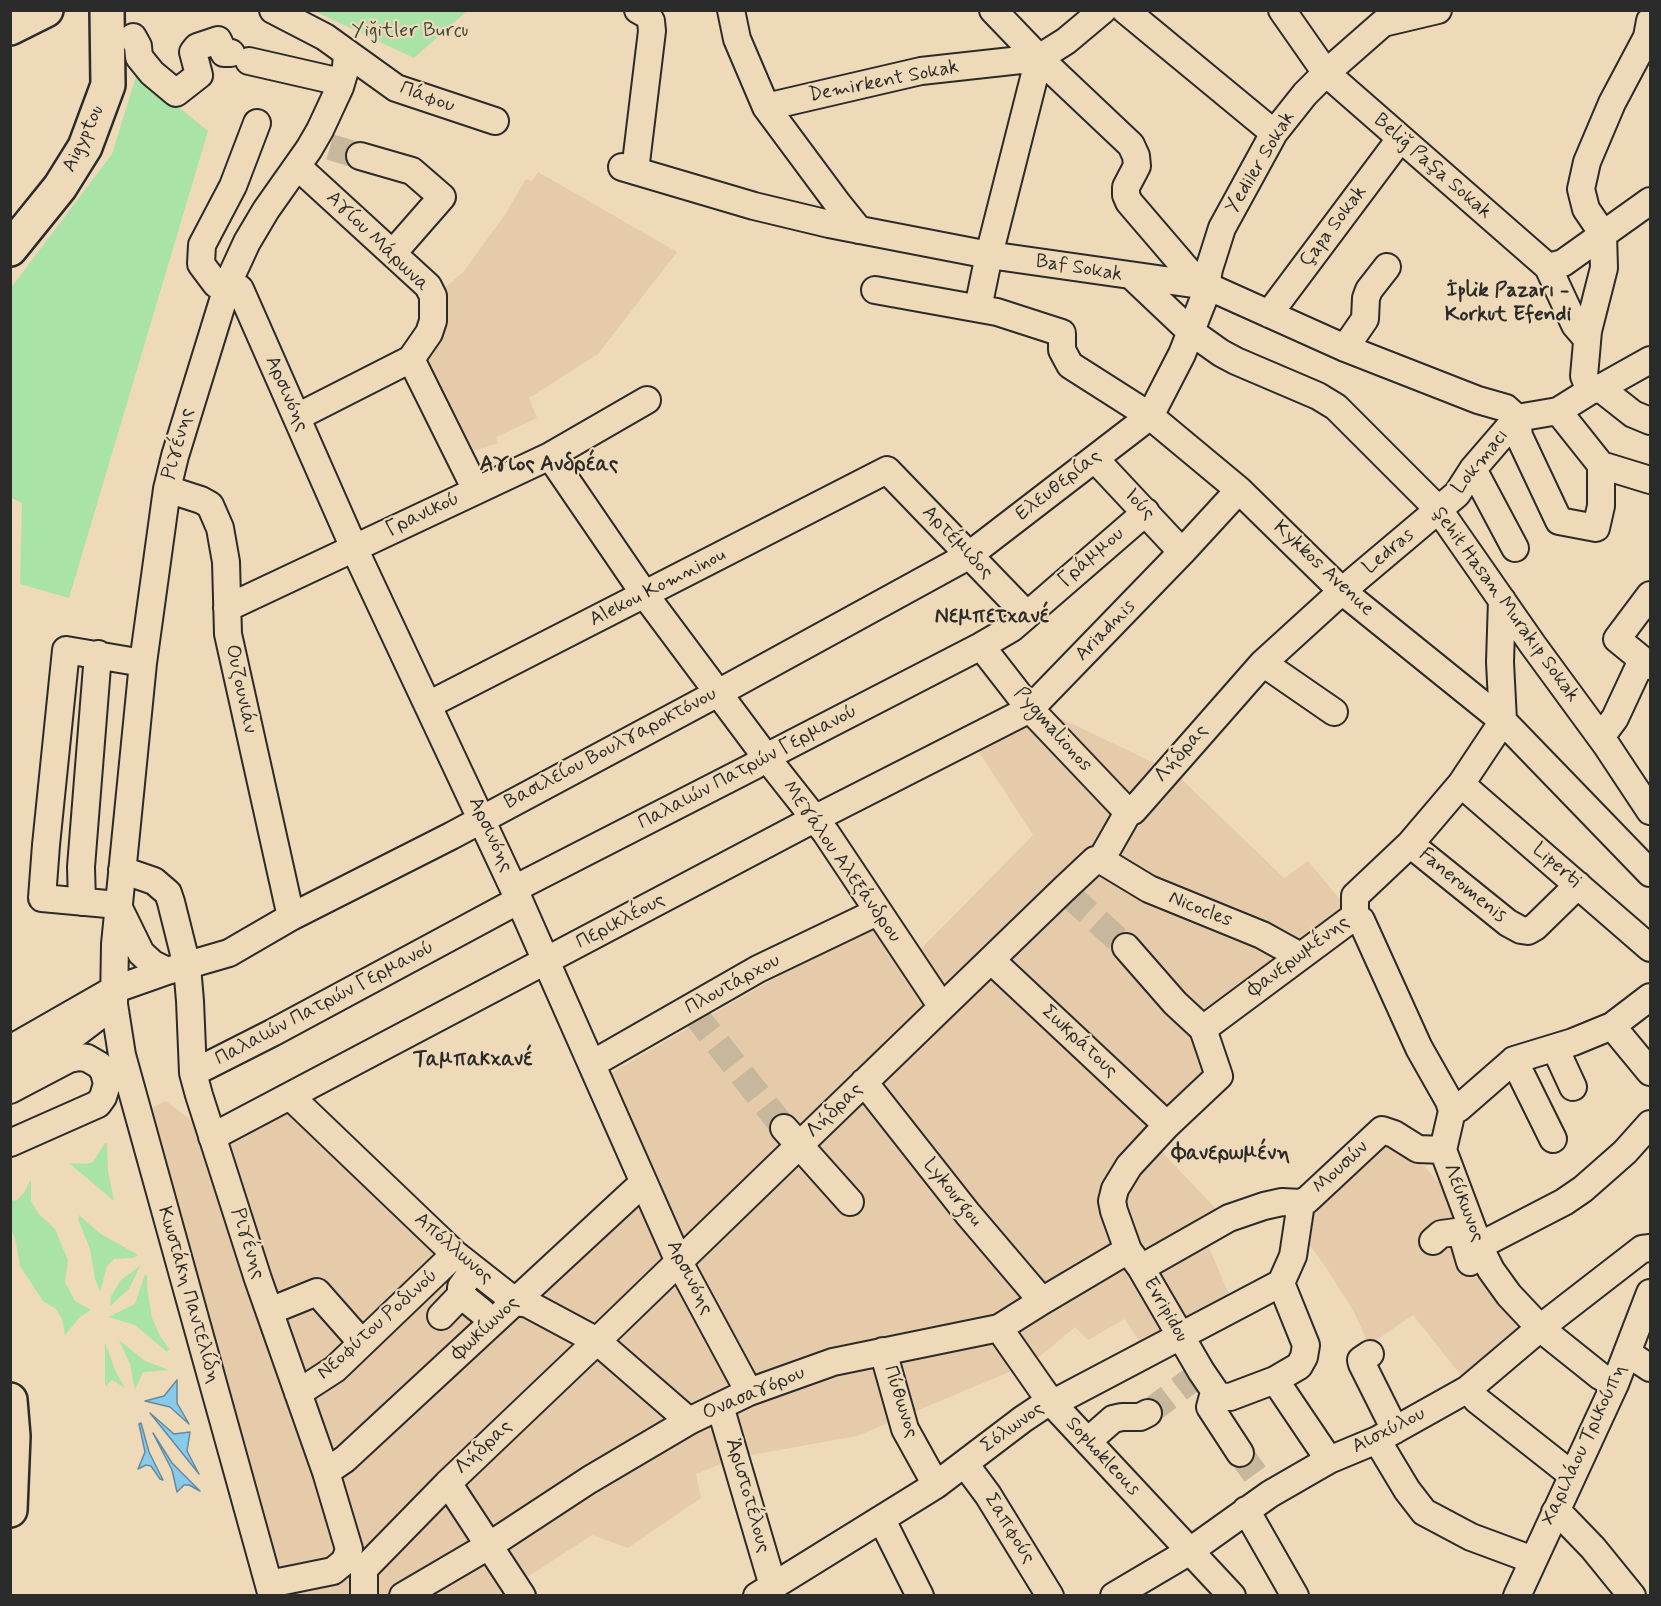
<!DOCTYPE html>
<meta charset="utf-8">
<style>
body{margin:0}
#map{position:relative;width:1661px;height:1606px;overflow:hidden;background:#eedab8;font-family:Mynerve,sans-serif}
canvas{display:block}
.frame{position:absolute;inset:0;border:12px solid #2b2b2b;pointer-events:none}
</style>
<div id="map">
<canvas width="1661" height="1606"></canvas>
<div class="frame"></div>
</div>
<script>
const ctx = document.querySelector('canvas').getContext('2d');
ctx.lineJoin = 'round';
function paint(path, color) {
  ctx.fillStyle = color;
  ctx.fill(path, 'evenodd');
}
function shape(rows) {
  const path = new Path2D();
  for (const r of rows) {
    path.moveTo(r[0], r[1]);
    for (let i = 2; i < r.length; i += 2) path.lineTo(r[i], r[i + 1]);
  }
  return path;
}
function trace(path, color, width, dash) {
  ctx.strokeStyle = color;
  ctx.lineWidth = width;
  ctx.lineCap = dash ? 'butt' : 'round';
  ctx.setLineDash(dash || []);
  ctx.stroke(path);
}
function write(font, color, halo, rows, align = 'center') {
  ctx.font = font + ' Mynerve,sans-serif';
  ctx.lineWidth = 4.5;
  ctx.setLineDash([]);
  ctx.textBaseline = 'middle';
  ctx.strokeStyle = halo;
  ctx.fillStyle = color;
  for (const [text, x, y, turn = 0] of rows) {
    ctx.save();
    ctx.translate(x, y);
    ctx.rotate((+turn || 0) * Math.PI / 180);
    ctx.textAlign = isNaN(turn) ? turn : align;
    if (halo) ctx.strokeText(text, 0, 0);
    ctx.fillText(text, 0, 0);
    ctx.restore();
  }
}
paint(shape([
 [538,172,677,252,598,354,529,398,537,418,496,437,498,443,465,454,421,364,437,337,444,289,464,271,504,216,526,179,532,181],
 [1033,705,1175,773,1284,878,1308,861,1360,923,1285,979,1221,1035,1219,1085,1160,1150,1220,1213,1201,1229,1231,1299,1146,1352,1125,1319,1088,1340,1075,1327,1033,1362,857,1436,735,1458,696,1474,701,1498,628,1548,592,1535,500,1595,277,1595,143,1112,166,1101,197,1125,301,1098,515,1296,640,1192,597,1081,877,919,908,962,1033,835,975,746],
 [1390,1139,1416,1157,1457,1203,1523,1327,1464,1379,1413,1315,1369,1345,1354,1312,1325,1266,1305,1239,1303,1219]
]), '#e6cbaa');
paint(shape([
 [314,11,467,11,414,58],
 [137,73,208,131,69,598,20,584,22,503,10,497,10,289,112,154],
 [105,1143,107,1143,108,1171,114,1201,69,1163,86,1164,93,1162],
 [31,1179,31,1201,39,1214,55,1229,68,1260,65,1282,75,1301,91,1310,80,1317,65,1335,62,1319,56,1309,43,1301,20,1266,15,1238,11,1229,11,1201,17,1200,24,1193],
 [79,1215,101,1234,138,1255,133,1258,114,1259,107,1266,100,1292,95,1279,90,1249,78,1219],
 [140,1266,129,1289,110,1306,111,1296,121,1280],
 [145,1274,147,1276,147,1287,152,1318,160,1336,169,1349,167,1352,135,1325,108,1317,135,1304],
 [119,1340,145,1361,169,1370,143,1372,135,1390,130,1364],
 [105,1342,115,1370,125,1388,112,1380,106,1386,105,1384]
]), '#aae3a8');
const water = shape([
 [177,1380,177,1403,189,1424,170,1407,145,1401,164,1396,177,1380],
 [150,1413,174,1434,190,1432,187,1451,199,1474,150,1413],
 [141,1423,149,1452,163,1480,160,1479,151,1466,146,1465,138,1469,145,1452,139,1424,141,1423],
 [153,1433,172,1463,200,1491,189,1485,184,1485,177,1492,172,1470,153,1433]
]);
paint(water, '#89c9ea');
trace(water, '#638a9e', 1.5);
trace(shape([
 [330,147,360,156],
 [1069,895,1126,947],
 [694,1013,784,1128],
 [1148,1413,1195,1377],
 [1240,1453,1265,1488]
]), '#c7b79c', 26, [26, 13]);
const minor = shape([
 [273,10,325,37,396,88,495,121],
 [731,10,737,39,766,107,838,204,859,230],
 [993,10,1039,58,1131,145,1136,156,1137,166,1126,187,1126,195,1129,202,1189,272,1207,286],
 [1125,10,1274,133],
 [1282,10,1326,73,1548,267,1563,263,1650,201],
 [133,37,138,46,139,57,152,73,176,93,199,75,193,52,197,47,218,40,224,53,231,53],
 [249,61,332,80],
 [766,107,921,71,1039,58,1066,41,1103,10],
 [360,156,412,171,442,197,393,253],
 [297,166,428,286,433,296,433,321,429,333,411,359],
 [622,167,754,206,829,224,989,255,1207,286,1345,348,1478,400,1506,408,1517,418],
 [635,171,652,31,651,21,647,15,638,10],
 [1603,234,1586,209,1581,189,1587,162,1612,103,1647,37,1650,21],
 [1548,267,1575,325,1587,339],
 [1133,277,1190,331,1221,353,1236,361,1318,396,1336,407,1439,510,1533,645,1607,746,1650,811],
 [229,281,240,289,354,548,519,900,679,1262,749,1392],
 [226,290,216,284,201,264,202,245,233,186,257,123],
 [875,290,997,312,1062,333,1062,350,1070,365,1150,416,1239,490,1342,591,1503,721,1650,873],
 [978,308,989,255,1039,58],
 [1269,314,1400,139],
 [1345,348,1365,319,1366,298,1369,290,1387,267],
 [411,359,476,490],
 [1600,388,1633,414,1650,421],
 [1590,391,1584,376,1588,331,1604,268,1603,234],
 [1558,411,1601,465,1650,480],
 [297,417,411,359],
 [1517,418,1519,436,1559,521,1596,528,1601,506,1601,465],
 [550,456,645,595,766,757,826,833,942,1007],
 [1095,459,1182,552],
 [1473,469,1515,548],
 [167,489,201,500,210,505,220,528,226,562,228,634,291,917],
 [1650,595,1617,639,1650,666],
 [1502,600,1500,662,1503,721],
 [227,608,550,456,647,400],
 [981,646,1030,709,1124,808,1126,813],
 [1263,663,1334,712],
 [428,705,887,470,1026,614],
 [1601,737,1615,718,1642,660],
 [1461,784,1650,948],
 [1126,813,1133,811,1263,663,1342,591,1457,494,1473,469,1517,418,1558,411,1590,391,1600,388,1650,360],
 [1410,844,1508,923,1521,930,1528,931,1535,927,1578,885],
 [1101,860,1149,889,1262,935,1300,956],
 [122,870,154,881,168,893,171,902,187,966,190,1001,193,1073,199,1095,258,1279,326,1472,349,1549,345,1561,333,1571,269,1584],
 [514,889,754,766,766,757,981,646,1012,628,1146,512],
 [82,902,81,867,98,654],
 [118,905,42,898,46,845,66,650,143,663],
 [119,908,141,953,153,964,167,971],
 [1355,916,1361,920,1419,1048,1449,1101,1452,1111,1443,1150,1479,1246,1491,1270,1509,1295,1540,1328,1600,1376,1615,1384],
 [1355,916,1355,896,1410,844,1461,784,1503,721],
 [1126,947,1175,1003,1203,1029,1219,1076,1167,1125,1129,1166,1115,1189,1112,1201,1114,1211,1128,1250,1141,1268,1201,1371,1218,1396,1230,1397,1275,1380,1299,1366,1304,1357,1306,1345,1281,1283,1293,1256,1301,1203],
 [991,960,1167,1125],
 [1612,1026,1650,1072],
 [1203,1029,1355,916],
 [1555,1048,1573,1087],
 [10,1049,113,990,167,971,229,953,291,917,451,836,718,693,968,556,1150,416,1182,354,1204,298,1209,269,1222,228,1274,133,1305,94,1326,73,1383,23,1438,10],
 [1514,1060,1553,1139],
 [592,1064,758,969,877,912],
 [10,1072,78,1032,112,1006],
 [193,1073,272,1033,519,900],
 [864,1082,968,1214,1042,1301],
 [10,1090,69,1059,79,1057,87,1058,99,1065,104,1072,107,1084,103,1097,98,1104,10,1143],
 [291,1097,455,1254,516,1302,528,1304,597,1341,689,1421],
 [1452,1111,1459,1108,1514,1060,1573,1042,1612,1026,1650,997],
 [784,1128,850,1202],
 [212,1137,814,819,1030,709,1182,552,1239,490],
 [1433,1241,1441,1234,1456,1232,1463,1238,1470,1262],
 [1479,1246,1564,1202,1583,1189,1625,1152,1650,1124],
 [1141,1268,1229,1218,1264,1206,1282,1202,1301,1203,1307,1200,1382,1130,1394,1134,1418,1149,1443,1150],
 [461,1295,482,1312],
 [270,1311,317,1292,362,1343],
 [441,1316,461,1295,461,1287,474,1269],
 [999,1328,1050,1401,1232,1596],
 [883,1351,905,1429,936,1485],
 [1370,1354,1361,1360,1362,1364,1395,1430],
 [1626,1356,1635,1358,1650,1368],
 [1275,1380,1329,1460],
 [1468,1389,1477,1400,1572,1475],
 [1214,1392,1210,1407,1240,1453],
 [298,1393,335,1369,455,1254],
 [720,1406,773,1586],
 [1377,1440,1407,1490,1424,1512,1471,1537,1533,1560],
 [1088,1441,1113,1419,1122,1417,1140,1417,1148,1413],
 [965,1464,988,1495,1050,1596],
 [326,1472,345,1459,643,1183],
 [448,1483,522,1596],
 [1246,1510,1295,1596],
 [1555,1512,1565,1519,1593,1548,1632,1596],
 [882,1520,920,1596],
 [364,1569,448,1483,597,1341,1063,890,1095,860,1101,860,1126,816,1126,813],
 [272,1596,122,1055,114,1004,115,944,143,663,167,489,175,456,229,281,247,242,266,210,309,149,320,130,340,87,346,67,347,53],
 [364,1596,364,1569],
 [403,1596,490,1545,589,1480,689,1421,749,1392,833,1362,999,1328,1042,1301,1128,1250],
 [757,1596,936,1485,1023,1419,1050,1401,1061,1399,1281,1283],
 [1114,1596,1190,1551,1270,1494,1329,1460,1377,1440,1468,1389,1540,1328,1642,1249,1650,1248],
 [1517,1596,1615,1384,1650,1293]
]);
const major = shape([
 [10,28,46,10],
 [10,249,60,187,85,147,108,85,107,10],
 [10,1400,13,1436,10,1510]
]);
trace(minor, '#2b2b2b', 30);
trace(major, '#2b2b2b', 38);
trace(minor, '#eedab8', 26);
trace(major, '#eedab8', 33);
write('20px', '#3e473e', '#eedab8', [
 ["Yiğitler Burcu",410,32]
]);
write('20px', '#2b2b2b', '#eedab8', [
 ["Demirkent Sokak",884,82,-11],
 ["Πάφου",427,98,20],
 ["Aigyptou",84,139,-65],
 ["Yediler Sokak",1261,163,-59],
 ["Beliğ Paşa Sokak",1432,167,41],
 ["Çapa Sokak",1334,227,-53],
 ["Αγίου Μάρωνα",377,242,44],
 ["Baf Sokak",1079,269,9],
 ["Αρσινόης",286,394,66],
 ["Ριγένης",179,444,-75],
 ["Lokmacı",1481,462,-51],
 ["Ελευθερίας",1059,486,-38],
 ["Ιούς",1139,505,47],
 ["Γρανικού",423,515,-25],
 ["Αρτέμιδος",957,543,46],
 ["Ledras",1389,552,-40],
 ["Γράμμου",1092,558,-41],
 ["Kykkos Avenue",1323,569,43],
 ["Alekou Komninou",658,588,-27],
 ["Şehit Hasan Murakıp Sokak",1505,605,54],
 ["Ariadnis",1106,631,-46],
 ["Ουζουνιάν",240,689,78],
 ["Pygmalionos",1052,730,48],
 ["Βασιλείου Βουλγαροκτόνου",611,749,-28],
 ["Λήδρας",1182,754,-49],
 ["Παλαιών Πατρών Γερμανού",748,768,-28],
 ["Αρσινόης",490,835,65],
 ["Μεγάλου Αλεξάνδρου",841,862,55],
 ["Liperti",1556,866,41],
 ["Faneromenis",1462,886,39],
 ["Nicocles",1200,910,22],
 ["Περικλέους",621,922,-28],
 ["Φανερωμένης",1299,957,-37],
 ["Πλουτάρχου",733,985,-29],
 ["Παλαιών Πατρών Γερμανού",325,1004,-28],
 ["Σωκράτους",1079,1042,43],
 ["Λήδρας",835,1111,-44],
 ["Μουσών",1341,1168,-43],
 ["Lykourgou",952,1193,51],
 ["Λεύκωνος",1463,1203,69],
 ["Ριγένης",247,1244,72],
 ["Απόλλωνος",453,1249,41],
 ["Αρσινόης",689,1278,63],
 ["Kωστάκη Παντελίδη",188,1295,74],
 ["Evripidou",1165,1310,60],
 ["Νεοφύτου Ροδινού",378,1325,-42],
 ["Φωκίωνος",486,1329,-43],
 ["Ονασαγόρου",754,1394,-23],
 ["Πύθωνος",900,1402,72],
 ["Σόλωνος",1013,1428,-36],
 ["Αισχύλου",1389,1431,-27],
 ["Χαριλάου Τρικούπη",1585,1445,-65],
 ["Λήδρας",484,1448,-43],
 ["Sophokleous",1102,1457,47],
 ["Ἀριστοτέλους",747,1496,74],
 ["Σαπφούς",1009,1529,58]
]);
write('bold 21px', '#2b2b2b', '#eedab8', [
 ["İplik Pazarı -",1508,292],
 ["Korkut Efendi",1508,316],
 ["Αγιος Ανδρέας",549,466],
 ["Νεμπετχανέ",992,618],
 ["Ταμπακχανέ",473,1061],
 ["Φανερωμένη",1231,1155]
]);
</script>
